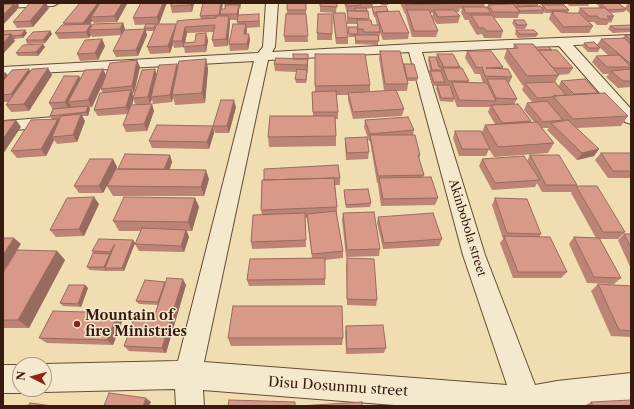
<!DOCTYPE html>
<style>
body{margin:0}
#map{position:relative;width:634px;height:409px;overflow:hidden;background:#f0ddb2;font-family:"Libre Caslon Text",serif}
canvas{display:block}
.frame{position:absolute;inset:0;border:4px solid #351b10;pointer-events:none}
.north{position:absolute;left:12px;top:357px;width:40px;height:40px;box-sizing:border-box;background:#f5e9cd;border:1px solid #a89781;border-radius:50%;rotate:276deg;font-size:11px;font-weight:700;line-height:16px;text-align:center;color:#351b10}
.north::after{content:'';display:block;margin:auto;width:14px;height:18px;background:#8f2418;clip-path:polygon(50% 0,100% 100%,50% 72%,0 100%)}
</style>
<div id="map">
<canvas width="634" height="409"></canvas>
<div class="frame"></div>
<div class="north">N</div>
</div>
<script>
const ctx = document.querySelector('canvas').getContext('2d');
ctx.lineJoin = 'round';
function shape(rows) {
  const path = new Path2D();
  for (const r of rows) {
    path.moveTo(r[0], r[1]);
    for (let i = 2; i < r.length; i += 2) path.lineTo(r[i], r[i + 1]);
  }
  return path;
}
function trace(path, color, width, dash) {
  ctx.strokeStyle = color;
  ctx.lineWidth = width;
  ctx.lineCap = dash ? 'butt' : 'round';
  ctx.setLineDash(dash || []);
  ctx.stroke(path);
}
function paint(path, color) {
  ctx.fillStyle = color;
  ctx.fill(path, 'evenodd');
}
function write(font, color, halo, rows, align = 'center') {
  ctx.font = font + ' "Libre Caslon Text",serif';
  ctx.lineWidth = 3;
  ctx.setLineDash([]);
  ctx.textBaseline = 'middle';
  ctx.strokeStyle = halo;
  ctx.fillStyle = color;
  for (const [text, x, y, turn = 0] of rows) {
    ctx.save();
    ctx.translate(x, y);
    ctx.rotate((+turn || 0) * Math.PI / 180);
    ctx.textAlign = isNaN(turn) ? turn : align;
    if (halo) ctx.strokeText(text, 0, 0);
    ctx.fillText(text, 0, 0);
    ctx.restore();
  }
}
const street = shape([
 [3,3,59,3,53,6,3,8,3,3],
 [266,3,278,3,275,47,272,52,414,44,631,35,631,43,573,45,631,109,631,124,625,122,559,46,422,52,485,255,535,385,557,381,631,373,631,401,586,406,407,406,203,390,204,406,176,406,175,389,44,392,37,389,44,389,44,365,42,365,44,364,178,361,254,61,3,75,3,67,258,53,263,47,266,3],
 [409,52,463,255,507,385,204,362,268,60,409,52],
 [55,117,61,118,63,122,61,126,3,131,3,121,55,117],
 [3,365,20,365,20,389,29,389,20,393,3,393,3,365]
]);
trace(street, '#644c38', 2);
paint(street, '#f5e9cd');
paint(shape([
 [80,3,127,3,127,4,117,22,94,23,92,21,90,24,92,26,123,23,125,30,144,29,144,28,177,24,201,19,200,16,203,3,223,3,222,9,225,9,224,3,241,3,239,10,239,15,260,21,260,27,246,28,246,34,250,40,248,50,230,51,229,44,238,24,237,20,230,20,228,46,214,47,212,40,214,32,187,33,185,43,195,42,208,40,206,52,185,53,184,47,174,48,173,44,170,53,150,54,147,47,154,31,146,31,147,35,138,56,116,57,113,51,121,35,92,37,91,35,89,38,59,39,55,33,64,25,63,23],
 [141,3,168,3,168,4,166,5,159,24,135,25,133,18],
 [170,3,194,3,192,12,172,13],
 [306,3,306,14,308,42,285,42,284,36,287,14,287,10],
 [337,3,336,13,320,12,320,6],
 [344,3,373,3,373,7,388,11,409,33,408,39,383,40,380,33,379,39,378,39,378,45,355,44,355,37,349,37,348,27,357,27,357,24,347,24,347,12],
 [372,8,372,10,374,17,375,17,377,25,372,25,369,20,366,9],
 [380,3,388,3,388,5,381,5],
 [397,3,485,3,484,7,487,7,488,5,489,5,487,3,511,3,511,4,513,4,513,3,536,3,538,5,537,6,541,7,542,6,539,3,565,3,564,5,569,10,568,13,567,13,578,13,580,8,600,8,598,7,599,6,595,3,621,3,620,5,625,8,628,3,631,3,631,14,626,10,624,12,610,13,614,16,611,23,609,22,607,25,597,25,594,22,589,22,593,26,589,33,561,33,549,19,551,13,545,13,544,12,543,14,519,14,518,18,494,18,503,31,501,38,484,38,482,34,477,35,469,22,469,20,465,20,461,13,462,9,461,9,460,8,459,12,456,12,460,16,458,23,437,24,432,17,433,13,430,13,438,31,436,37,412,37,406,16,406,14,405,14,400,3],
 [567,3,590,3,588,6,569,6],
 [49,8,33,27,17,28,13,22],
 [333,13,348,37,348,44,336,44,333,19],
 [332,14,332,40,317,40,317,33],
 [514,20,527,25,525,29,516,29,512,23],
 [631,25,631,32,613,33,608,29,610,26],
 [25,30,27,33,23,38,14,39,15,41,3,31],
 [516,30,538,34,536,37,518,38,515,34],
 [50,31,52,34,45,43,27,44,26,40],
 [625,35,631,35,631,87,618,88,606,77,609,74,603,74,592,62,596,56,609,56,597,45,601,39,623,38],
 [102,39,105,46,98,60,80,61,77,54],
 [584,43,600,48,598,52,588,52,582,46],
 [514,44,535,47,552,50,573,68,569,74,558,75,559,75,555,82,559,86,561,81,598,93,628,116,621,126,576,128,599,149,594,156,577,160,547,130,549,128,542,128,554,143,548,153,494,157,489,149,486,156,459,156,453,138,455,131,482,132,485,125,495,124,488,112,490,107,457,107,454,99,453,102,440,101,436,88,437,86,433,86,429,75,430,71,428,60,429,57,436,58,437,54,460,67,460,68,469,81,468,82,483,83,480,74,475,74,465,58,467,51,503,67,503,69,512,77,509,84,517,99,514,104,531,121,531,122,534,122,524,110,527,103,532,102,522,90,524,85,523,86,504,58,507,49,513,49],
 [45,47,38,56,18,56,16,53],
 [380,51,404,64,418,78,417,81,408,81,408,84,407,91,396,91,404,109,402,116,353,119,348,100,348,95,336,95,338,112,338,119,335,119,336,136,336,146,269,147,268,137,313,116,312,92,315,92,315,54,370,85,370,92,393,91,384,90,379,58],
 [308,54,308,66,306,83,296,83,295,79,297,72,275,71,274,64],
 [206,59,208,69,205,103,175,105,173,97,172,102,153,104,152,99,150,104,154,111,147,131,126,132,123,125,128,114,98,116,94,110,103,93,101,89,104,82,92,107,89,108,90,109,88,116,82,116,85,121,77,142,57,144,54,140,46,156,17,158,11,151,52,119,50,116,53,110,49,103,81,79,103,69,106,75,140,67,134,93,132,94,134,97,157,74,177,64,178,68],
 [133,99,136,105,132,105],
 [31,71,52,75,29,111,11,112,6,105,9,102,3,102,3,73,8,75],
 [236,107,229,133,215,133,213,126],
 [365,120,414,130,413,135,420,155,419,159,424,175,423,178,438,198,435,205,381,206,378,185,378,183,377,183,370,141,369,141,364,127],
 [213,126,214,133,209,149,152,148,149,141],
 [345,138,369,152,368,159,346,160,345,145],
 [601,153,631,153,631,178,608,178,595,160],
 [170,155,172,162,170,169,209,179,204,196,113,196,107,186,118,169],
 [530,155,577,186,625,232,618,239,600,239,621,278,614,284,587,283,569,244,574,237,596,238,571,193,572,192,542,192,537,183,535,187,492,190,479,166,482,159,527,161],
 [113,159,117,167,103,193,79,193,74,186],
 [340,178,340,185,335,185,337,207,337,216,343,251,343,258,325,260,325,285,249,286,247,280,312,258,307,218,305,218,306,247,252,249,251,242,262,215,261,210,262,180],
 [344,190,371,203,370,207,346,208,344,194],
 [195,198,199,207,192,231,187,231,189,237,184,252,139,251,135,244,141,231,119,231,113,221],
 [495,198,541,234,539,237,567,272,561,278,513,278,500,243,503,239,492,205],
 [99,204,84,236,56,237,50,230],
 [343,213,380,249,379,256,346,257,342,220],
 [378,217,442,239,439,246,383,249,377,223],
 [624,234,631,234,631,269,618,240],
 [133,240,135,243,124,271,107,271,107,270,106,271,90,270,87,267,94,253,92,251],
 [57,251,65,260,29,328,3,328,3,273],
 [347,258,377,300,376,306,347,305,346,265],
 [166,283,186,285,166,353,129,351,124,346,153,320,158,305,139,304,136,301],
 [598,284,631,286,631,337,611,336,591,291],
 [85,285,88,288,81,307,63,306,60,303],
 [123,319,113,345,47,343,39,338],
 [346,326,386,348,384,353,346,354,345,332],
 [228,338,343,338,342,345,231,346],
 [591,402,631,406,584,406]
]), '#bb8475');
paint(shape([
 [18,3,19,6,17,9,17,10,3,25,3,15,14,4],
 [45,3,46,3,49,8,33,27,30,21],
 [98,3,103,3,91,17,92,21,86,29,83,23],
 [122,3,127,3,127,4,117,22,114,16],
 [163,3,165,3,166,5,159,24,157,17],
 [191,3,194,3,192,12,191,5],
 [221,3,223,3,221,14,220,14,221,17,220,21,219,15],
 [239,3,241,3,240,10],
 [239,5,239,11,238,20,237,14],
 [229,16,230,22,228,46,226,39],
 [123,23,125,29,122,35,120,29],
 [91,24,94,30,89,30,91,35,89,38,86,32],
 [246,24,247,31,245,40,244,34],
 [176,25,172,41,173,44,170,53,168,46],
 [185,27,187,33,184,47,182,41],
 [145,29,147,35,138,56,136,50],
 [25,30,27,33,23,38,21,35],
 [50,31,52,34,45,43,43,40],
 [206,33,208,40,206,52,205,45],
 [11,34,15,41,3,54,3,43],
 [249,34,250,40,248,50,247,44],
 [102,39,105,46,98,60,95,53],
 [43,44,45,47,38,56,36,52],
 [308,54,308,66,306,83,306,80],
 [206,59,208,69,205,103,202,93],
 [137,60,140,67,134,93,132,86],
 [177,64,179,71,172,95,173,97,172,102,170,95],
 [48,68,52,75,29,111,24,104],
 [29,69,34,75,16,101,11,94],
 [103,69,106,76,92,107,88,100],
 [155,69,157,75,151,97,152,99,150,104,148,97],
 [6,73,11,80,3,90,3,77],
 [79,76,83,82,68,102,71,106,69,109,65,102],
 [131,90,134,97,130,114,126,107],
 [234,100,236,107,229,133,227,126],
 [152,104,154,111,147,131,144,124],
 [88,106,90,109,88,116,86,112],
 [81,114,85,121,77,142,73,135],
 [58,119,62,126,52,137,54,140,46,156,41,149],
 [16,120,21,127,3,154,3,139],
 [213,126,214,133,209,149,207,142],
 [599,149,594,156,577,160,582,153],
 [170,155,172,162,166,177,164,170],
 [113,159,117,167,103,193,99,186],
 [206,170,209,179,204,196,201,187],
 [94,197,99,204,84,236,79,229],
 [195,198,199,207,192,231,188,222],
 [186,230,189,237,184,252,181,246],
 [14,238,21,244,3,272,3,255],
 [133,240,135,243,124,271,122,268],
 [57,251,65,260,29,328,18,320],
 [110,254,112,257,105,268,107,270,106,271,104,267],
 [183,279,186,285,166,353,162,348],
 [165,282,167,285,160,305,158,302],
 [85,285,88,288,81,307,78,304],
 [118,313,123,319,113,345,107,340],
 [146,398,151,402,149,406,143,406]
]), '#986b5f');
const building = shape([
 [18,3,15,6,14,4,3,4,18,3],
 [30,3,45,3,30,21,13,22,30,3],
 [80,3,98,3,83,23,63,23,80,3],
 [100,3,122,3,114,16,91,17,100,3],
 [141,3,163,3,157,17,133,18,141,3],
 [170,3,191,3,191,5,171,6,172,3,170,4,170,3],
 [203,3,221,3,219,15,200,16,203,3],
 [227,3,239,3,239,4,227,4,227,3],
 [287,3,306,3,306,10,287,10,287,3],
 [320,3,337,3,337,7,320,6,320,3],
 [346,3,360,3,361,5,347,6,346,3],
 [405,3,462,3,406,5,405,3],
 [516,3,536,3,538,5,518,5,516,3],
 [600,3,618,3,626,9,608,10,600,3],
 [3,4,14,4,3,15,3,4],
 [513,4,520,12,493,12,488,5,513,4],
 [226,5,239,5,237,14,220,14,221,9,225,9,226,5],
 [542,5,564,5,569,10,547,10,542,5],
 [386,6,388,11,376,12,375,14,374,14,372,7,386,6],
 [540,6,544,10,520,11,516,7,540,6],
 [463,7,487,7,491,13,466,13,463,7],
 [355,8,366,8,367,11,355,11,355,8],
 [580,8,605,8,614,16,607,16,611,19,600,19,597,16,589,16,580,8],
 [407,10,429,10,438,31,414,31,407,10],
 [434,10,454,10,460,16,438,17,434,10],
 [347,11,368,11,369,19,348,18,347,11],
 [399,11,409,33,383,33,376,12,399,11],
 [552,11,565,12,567,13,579,13,593,26,564,27,552,13,554,13,552,11],
 [333,13,345,13,348,37,336,38,333,13],
 [259,14,259,21,237,22,238,15,259,14],
 [286,14,306,14,308,36,284,36,286,14],
 [318,14,332,14,332,34,317,33,318,14],
 [471,15,492,15,503,31,486,31,484,28,479,28,471,15],
 [216,16,229,16,226,39,212,40,215,25,185,27,182,41,172,41,176,25,168,46,147,47,157,24,177,24,177,21,185,20,216,18,216,16],
 [357,20,371,20,372,25,379,25,380,32,364,32,363,29,358,29,357,20],
 [514,20,524,20,527,25,517,25,514,20],
 [123,23,120,29,89,30,93,24,123,23],
 [91,24,86,32,55,33,62,25,91,24],
 [146,24,156,24,154,28,144,28,146,24],
 [233,24,246,24,244,34,249,34,247,44,229,44,233,24],
 [631,25,631,29,615,29,610,26,631,25],
 [348,27,357,27,358,34,349,34,348,27],
 [145,29,136,50,113,51,124,30,145,29],
 [25,30,21,35,12,36,11,34,3,35,3,31,25,30],
 [516,30,534,30,538,34,520,34,516,30],
 [50,31,43,40,26,40,33,32,50,31],
 [206,33,205,45,183,47,184,43,195,42,196,34,206,33],
 [11,34,3,43,3,35,11,34],
 [355,35,378,35,379,41,356,41,355,35],
 [625,35,631,35,631,40,625,35],
 [624,38,631,44,631,64,601,39,624,38],
 [102,39,95,53,77,54,85,40,102,39],
 [594,42,600,48,589,48,584,43,594,42],
 [43,44,36,52,16,53,23,45,43,44],
 [514,44,533,44,559,75,527,76,507,49,518,48,514,44],
 [535,47,549,47,552,50,538,50,535,47],
 [538,50,557,50,573,68,553,68,538,50],
 [380,51,400,51,408,84,385,84,380,51],
 [467,51,491,51,503,67,486,68,508,69,512,77,485,76,482,67,477,68,467,51],
 [293,54,308,54,308,59,293,59,293,54],
 [315,54,365,54,370,85,315,86,315,54],
 [437,54,453,54,460,67,444,67,437,54],
 [619,55,631,67,607,67,596,56,619,55],
 [429,57,436,57,439,67,441,67,442,70,432,70,429,57],
 [276,58,308,59,307,65,274,64,276,58],
 [206,59,202,93,172,95,179,61,206,59],
 [137,60,132,86,101,89,110,63,137,60],
 [177,64,170,95,151,97,159,65,177,64],
 [404,64,414,64,418,78,407,78,404,64],
 [48,68,24,104,6,105,32,69,48,68],
 [443,68,462,68,469,81,448,81,443,68],
 [29,69,11,94,3,95,3,81,12,70,29,69],
 [103,69,88,100,68,102,85,70,103,69],
 [155,69,148,97,133,98,142,70,155,69],
 [297,69,307,70,306,80,295,79,297,69],
 [631,69,631,81,623,81,611,71,631,69],
 [430,71,441,71,445,82,434,82,430,71],
 [3,73,6,73,3,77,3,73],
 [64,76,79,76,65,102,49,103,64,76],
 [487,79,506,79,517,99,496,98,487,79],
 [585,79,598,93,574,94,561,81,585,79],
 [452,82,487,83,496,101,459,100,452,82],
 [555,82,566,95,553,96,552,97,537,98,525,83,555,82],
 [437,85,450,85,454,98,441,98,437,85],
 [131,90,126,107,94,110,100,93,131,90],
 [396,90,404,109,353,112,348,93,396,90],
 [336,91,338,112,313,112,312,92,336,91],
 [605,93,628,116,573,119,553,96,605,93],
 [221,100,234,100,227,126,213,126,221,100],
 [547,101,563,120,543,122,527,103,547,101],
 [152,104,144,124,123,125,131,105,152,104],
 [518,104,531,121,502,123,491,105,518,104],
 [88,106,86,112,50,116,53,109,88,106],
 [81,114,73,135,52,137,61,116,81,114],
 [270,116,335,116,336,136,268,137,270,116],
 [408,117,414,130,370,134,365,120,408,117],
 [58,119,41,149,11,151,31,120,58,119],
 [16,120,3,139,3,121,16,120],
 [568,120,599,149,582,153,551,123,568,120],
 [537,122,554,143,498,147,485,125,537,122],
 [157,125,213,126,207,142,149,141,157,125],
 [455,131,481,131,490,149,462,149,455,131],
 [370,135,415,135,420,155,418,155,424,175,378,176,370,135],
 [367,137,369,152,347,153,345,138,367,137],
 [601,153,631,153,631,171,613,171,601,153],
 [125,154,170,155,164,169,118,169,125,154],
 [530,155,559,155,577,185,546,185,530,155],
 [524,156,540,180,495,183,482,159,524,156],
 [90,159,113,159,99,186,74,186,90,159],
 [338,165,340,178,264,180,264,169,338,165],
 [116,169,206,170,201,187,107,186,116,169],
 [431,177,438,198,383,199,379,178,431,177],
 [334,178,337,207,261,210,262,180,334,178],
 [576,186,597,186,625,232,603,232,576,186],
 [368,189,371,203,346,205,344,190,368,189],
 [94,197,79,229,50,230,67,198,94,197],
 [124,197,195,198,188,222,113,221,124,197],
 [495,198,527,199,541,234,507,233,495,198],
 [336,211,343,251,312,254,307,214,336,211],
 [374,212,380,249,347,250,343,213,374,212],
 [305,213,306,240,251,242,253,215,305,213],
 [433,213,442,239,384,243,378,217,433,213],
 [142,228,186,230,181,246,135,244,142,228],
 [624,234,631,234,631,247,624,234],
 [504,236,550,237,567,272,518,272,504,236],
 [574,237,599,238,621,278,594,277,574,237],
 [3,238,14,238,3,255,3,238],
 [99,239,133,240,122,268,105,268,115,244,110,252,92,251,99,239],
 [17,250,57,251,18,320,3,320,3,273,17,250],
 [93,253,110,254,104,267,87,267,93,253],
 [325,258,325,279,247,280,250,259,325,258],
 [347,258,374,259,377,300,347,299,347,258],
 [167,278,183,279,162,348,124,346,134,319,153,320,167,278],
 [145,280,165,282,158,302,136,301,145,280],
 [598,284,631,286,631,331,619,330,598,284],
 [69,285,85,285,78,304,60,303,69,285],
 [233,306,342,306,343,338,228,338,233,306],
 [53,311,118,313,107,340,39,338,53,311],
 [383,325,386,348,347,349,346,326,383,325],
 [109,393,146,398,143,406,104,406,109,393],
 [229,400,295,402,295,406,228,406,229,400],
 [631,400,631,406,593,406,591,402,631,400],
 [362,402,362,406,299,406,362,402],
 [30,403,52,406,28,406,30,403]
]);
paint(building, '#d99988');
trace(building, '#986b5f', 1);
for (const [x, y, r, color] of [
 [77,324,4,"#8f2418"]
]) {
  const dot = new Path2D();
  dot.arc(x, y, r, 0, 2 * Math.PI);
  ctx.fillStyle = color;
  ctx.fill(dot);
  trace(dot, '#f5e9cd', 1.5);
}
write('12px', '#351b10', '#f5e9cd', [
 ["Akinbobola street",467,228,73]
]);
write('bold 14px', '#351b10', '#f5e9cd', [
 ["Mountain of",85,316],
 ["fire Ministries",85,332]
], 'left');
write('14px', '#351b10', '#f5e9cd', [
 ["Disu Dosunmu street",338,387,4]
]);
</script>
